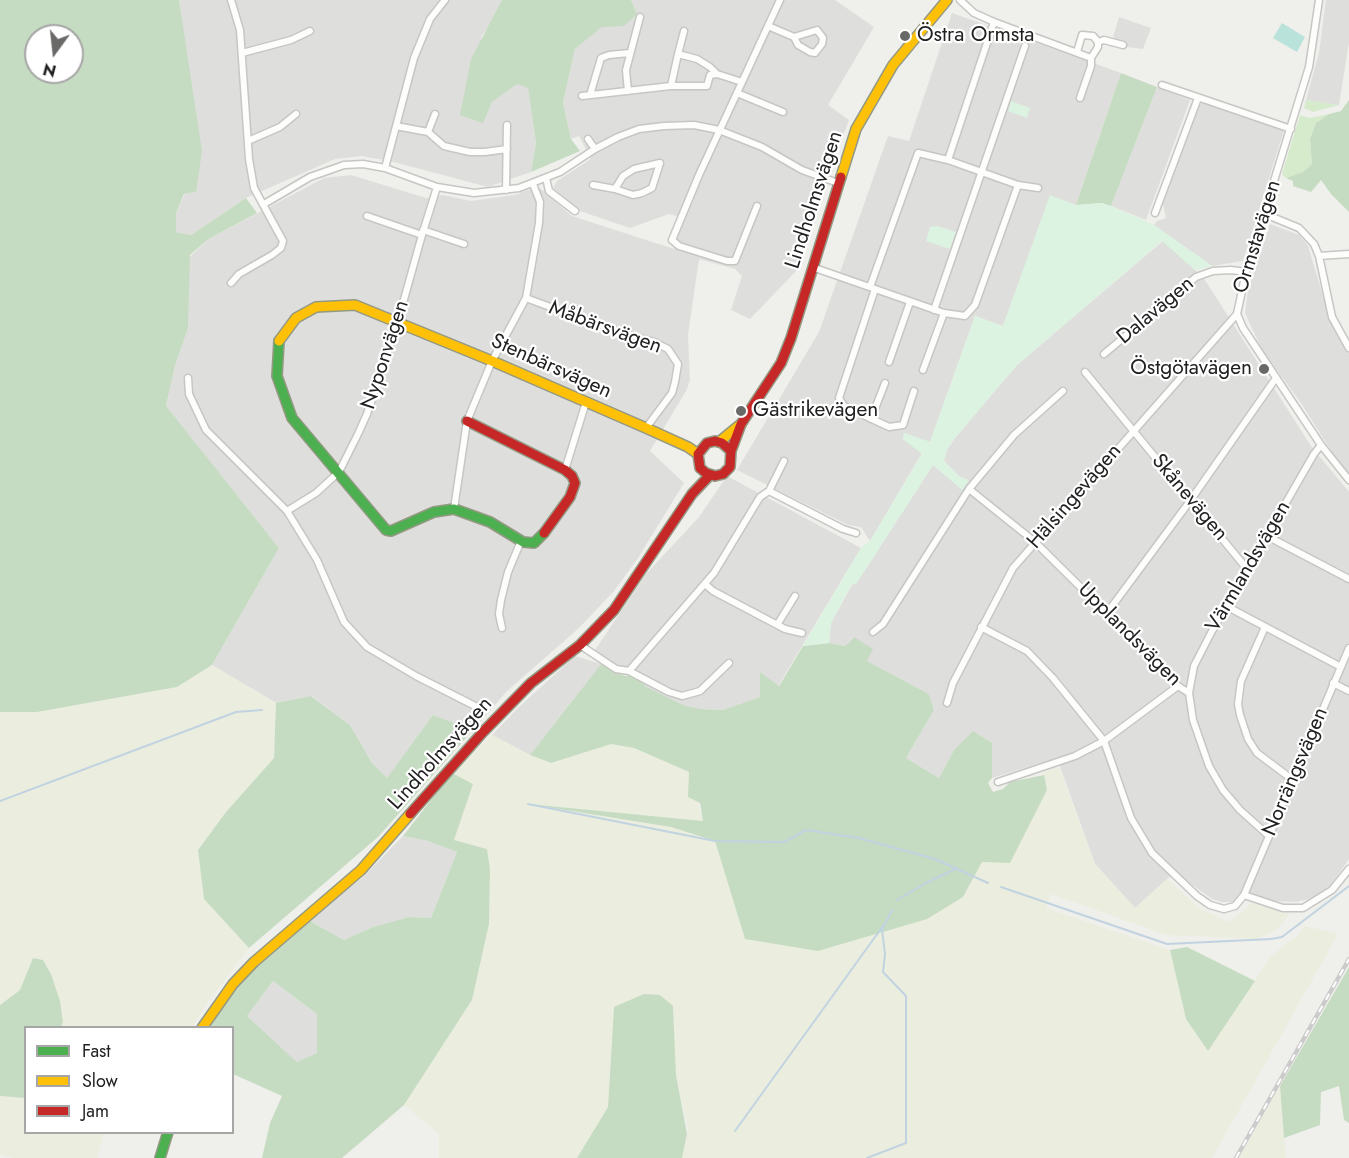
<!DOCTYPE html>
<meta charset="utf-8">
<style>
body{margin:0}
#map{position:relative;width:1349px;height:1158px;overflow:hidden;background:#efefeb;font-family:Jost,sans-serif}
canvas{display:block}
.legend{position:absolute;left:24px;top:1026px;width:210px;height:108px;box-sizing:border-box;background:#fff;border:2px solid #a6a6a6;margin:0;padding:8px 10px;list-style:none;font-size:18px;color:#212121}
.legend li{display:flex;align-items:center;gap:12px;height:30px}
.legend b{width:30px;border:2px solid #a6a6a6}
.north{position:absolute;left:24px;top:24px;width:60px;height:60px;box-sizing:border-box;background:#fff;border:2px solid #a6a6a6;border-radius:50%;rotate:195deg;font-size:16px;font-weight:700;line-height:24px;text-align:center;color:#212121}
.north::after{content:'';display:block;margin:auto;width:21px;height:27px;background:#696968;clip-path:polygon(50% 0,100% 100%,50% 72%,0 100%)}
</style>
<div id="map">
<canvas width="1349" height="1158"></canvas>
<ul class="legend">
<li><b style="height:8px;background:#4caf50"></b>Fast</li>
<li><b style="height:8px;background:#ffc107"></b>Slow</li>
<li><b style="height:8px;background:#c62828"></b>Jam</li>
</ul>
<div class="north">N</div>
</div>
<script>
const ctx = document.querySelector('canvas').getContext('2d');
ctx.lineJoin = 'round';
function paint(path, color) {
  ctx.fillStyle = color;
  ctx.fill(path, 'evenodd');
}
function shape(rows) {
  const path = new Path2D();
  for (const r of rows) {
    path.moveTo(r[0], r[1]);
    for (let i = 2; i < r.length; i += 2) path.lineTo(r[i], r[i + 1]);
  }
  return path;
}
function trace(path, color, width, dash) {
  ctx.strokeStyle = color;
  ctx.lineWidth = width;
  ctx.lineCap = dash ? 'butt' : 'round';
  ctx.setLineDash(dash || []);
  ctx.stroke(path);
}
function write(font, color, halo, rows, align = 'center') {
  ctx.font = font + ' Jost,sans-serif';
  ctx.lineWidth = 4.5;
  ctx.setLineDash([]);
  ctx.textBaseline = 'middle';
  ctx.strokeStyle = halo;
  ctx.fillStyle = color;
  for (const [text, x, y, turn = 0] of rows) {
    ctx.save();
    ctx.translate(x, y);
    ctx.rotate((+turn || 0) * Math.PI / 180);
    ctx.textAlign = isNaN(turn) ? turn : align;
    if (halo) ctx.strokeText(text, 0, 0);
    ctx.fillText(text, 0, 0);
    ctx.restore();
  }
}
paint(shape([
 [179,0,502,0,489,26,481,37,482,123,492,102,518,83,528,88,536,143,531,172,488,187,390,161,361,156,335,159,246,198,191,235,176,232,176,213,185,194,196,192],
 [631,0,835,0,874,27,828,105,849,120,831,168,822,166,796,271,750,319,731,310,742,276,735,269,699,259,688,335,690,380,686,391,650,451,684,483,638,558,614,591,579,628,507,691,473,730,433,715,387,779,372,763,350,725,312,696,276,703,212,665,279,548,166,407,175,366,188,328,189,258,207,240,324,178,351,175,426,198,443,195,471,201,515,195,536,187,544,191,572,216,674,249,684,218,669,214,630,228,577,210,553,188,557,181,591,159,579,136,571,139,563,103,575,49,602,27,637,14],
 [1326,0,1349,0,1349,42,1339,105,1306,100,1319,53],
 [952,13,1121,73,1076,205,1050,196,1003,326,975,316,930,442,904,433,903,439,922,453,870,541,861,527,848,525,737,470,819,332,888,136,909,141],
 [1119,17,1151,28,1143,49,1127,47,1113,37],
 [1157,87,1190,100,1146,220,1111,206],
 [1203,103,1284,130,1243,261,1212,266,1154,225,1157,221,1166,218,1163,204,1197,107],
 [1270,224,1299,235,1308,246,1330,319,1349,353,1349,474,1335,457,1301,403,1262,350,1245,313,1248,290],
 [1163,241,1203,277,1311,446,1349,492,1349,859,1329,888,1310,899,1295,902,1274,901,1243,892,1235,902,1222,902,1212,899,1175,872,1135,908,1095,864,1057,758,992,778,992,743,954,750,939,778,906,758,934,710,929,694,867,661,853,637,845,646,829,643,831,623,853,583,856,584,933,465,962,489,968,481,960,477,944,461,947,450,955,438,1017,365],
 [727,476,861,548,778,686,760,672,760,697,723,710,700,709,683,705,645,686,595,650,646,574,699,517],
 [575,656,601,664,530,755,492,735,518,708],
 [403,836,428,841,457,852,431,918,409,917,373,927,344,940,308,920,362,878],
 [273,981,317,1014,318,1053,297,1062,247,1016]
]), '#dededc');
paint(shape([
 [212,665,276,703,274,758,226,812,198,850,204,899,249,948,205,1006,192,1027,61,1027,63,1022,33,958,20,990,0,1005,0,712,37,712,177,687],
 [492,735,530,755,550,763,613,743,634,748,689,772,703,821,542,806,671,827,715,841,745,939,963,897,982,862,1047,790,1043,772,1059,767,1095,864,1135,908,1167,879,1200,909,1230,922,1252,903,1290,914,1278,929,1257,939,1167,935,1051,894,1046,908,1170,950,1186,1019,1208,1051,1271,956,1297,936,1305,926,1338,934,1212,1158,682,1158,688,1130,676,1075,673,1006,614,1007,608,1107,577,1158,439,1158,439,1134,404,1105,472,999,489,924,487,849,454,840,473,784,452,773],
 [1280,1085,1286,1158,1239,1158],
 [0,1096,25,1098,26,1132,104,1133,97,1158,12,1158,0,1154]
]), '#ebeedf');
paint(shape([
 [1306,100,1339,105,1313,112,1304,108],
 [1329,114,1316,123,1310,139,1312,164,1303,172,1286,178,1282,174,1300,115,1309,118]
]), '#d6ebcc');
paint(shape([
 [0,0,179,0,202,151,196,192,184,194,176,213,176,232,191,235,246,198,257,213,207,240,190,255,188,328,175,366,166,406,279,548,212,665,177,687,37,712,0,712],
 [36,36,72,36,72,72,36,72],
 [502,0,631,0,637,14,624,26,602,27,575,49,563,103,571,139,580,151,531,172,536,143,528,88,517,84,492,102,483,123,460,115,471,59],
 [1121,73,1157,87,1111,206,1102,203,1076,205],
 [1349,100,1349,212,1331,194,1321,180,1311,192,1293,186,1293,181,1286,178,1303,172,1312,164,1310,139,1316,123,1329,114,1341,111],
 [854,637,873,649,867,661,929,694,934,710,906,758,939,778,954,750,973,731,992,743,992,778,988,783,993,792,1003,789,1010,782,1044,775,1047,790,1010,863,982,862,963,897,927,919,818,951,745,939,715,841,671,827,528,804,703,821,700,803,688,797,689,772,634,748,611,744,551,763,530,755,601,664,625,676,636,675,645,686,683,705,700,709,723,710,760,697,760,672,779,686,803,646,829,643,845,646],
 [311,696,350,725,372,763,387,778,433,715,473,730,378,837,249,948,204,899,198,850,226,812,274,758,276,703],
 [452,773,473,784,454,840,487,849,490,869,489,924,472,1000,404,1105,342,1158,262,1158,270,1123,282,1096,233,1074,232,1028,210,1028,219,1012,255,966,308,920,344,940,373,927,409,917,431,918,457,852,428,841,403,836],
 [273,981,317,1014,317,1053,297,1062,247,1016],
 [1187,947,1255,981,1208,1051,1186,1019,1170,950],
 [33,958,43,960,51,974,60,1001,63,1022,61,1027,26,1028,25,1098,0,1096,0,1005,20,990],
 [1349,967,1349,1123,1344,1120,1339,1086,1321,1092,1320,1125,1284,1138,1280,1086],
 [644,994,660,995,673,1006,676,1075,687,1134,682,1158,577,1158,608,1107,614,1007]
]), '#c6dcc2');
paint(shape([
 [1011,101,1030,108,1027,118,1008,111],
 [1050,195,1076,205,1102,203,1111,206,1154,225,1212,266,1195,270,1162,241,1017,365,955,438,947,450,944,461,960,477,969,480,962,490,933,465,856,584,852,583,831,623,829,643,803,646,861,548,870,541,922,454,903,439,904,433,930,442,975,316,1003,326],
 [937,226,956,232,950,249,926,241,930,227]
]), '#dbf3e0');
paint(shape([
 [1282,23,1305,37,1297,52,1273,38]
]), '#b9e3da');
trace(shape([
 [0,801,236,712,262,710],
 [528,804,715,841,784,842,806,830,859,838,935,859,988,883],
 [1001,887,1167,944,1271,939,1282,937,1349,886],
 [897,900,926,883,957,868],
 [735,1131,883,926],
 [867,1158,906,1143,906,996,883,972,885,954,882,930,892,910]
]), '#c1d3e0', 2);
const street = shape([
 [960,0,974,13,994,22,1091,58,1098,47,1098,42,1093,36,1082,35,1077,52],
 [1319,0,1309,67,1246,272,1237,314,1243,328,1321,445,1349,480],
 [768,26,794,37,798,45,810,52,815,53,822,44,823,38,817,30,794,37],
 [684,31,678,54,697,59,710,67,717,74],
 [1098,42,1104,40,1123,45],
 [242,53,291,40,310,31],
 [678,54,671,86,707,86,710,75,717,74,742,82],
 [1162,85,1291,129],
 [628,91,626,70,640,17],
 [737,93,783,112],
 [590,95,601,58,609,55,629,53],
 [582,96,671,86],
 [1080,98,1091,66,1091,58],
 [435,114,428,132,444,146,470,152,485,152,507,149],
 [396,126,428,132],
 [588,139,595,149],
 [248,141,280,127,296,114],
 [948,160,994,22],
 [385,168,414,58,430,19,445,0],
 [546,178,549,191,575,211],
 [593,185,615,189,623,176,634,169,660,163,652,188,642,193,633,195,615,189],
 [506,190,507,125],
 [264,204,310,177,344,165,363,164,385,168,437,187,474,193,519,188,560,172,595,149,618,137,639,129,664,126,694,125,719,130,762,147,802,170,838,183],
 [757,206,735,261,727,261,679,246,672,240,699,175,780,0],
 [1155,213,1198,98],
 [1265,214,1299,228,1314,244,1319,256,1332,317,1349,348],
 [367,216,422,235],
 [423,230,464,244],
 [1319,256,1349,254],
 [812,267,944,313,965,316,975,305,1018,185],
 [231,283,239,274,272,255,281,248,283,241,254,188,249,159,240,30,231,0],
 [870,287,918,153,948,160,1018,185,1038,188],
 [875,289,839,398,844,406,889,427,903,425,914,391],
 [526,298,612,330,654,342,668,349,678,364,675,382,672,393,646,428],
 [934,310,1025,46],
 [1104,354,1196,277,1213,271,1231,270,1246,272],
 [889,362,910,302],
 [923,370,944,313],
 [1085,372,1247,569],
 [188,378,189,394,206,430,287,511,317,560,344,622,367,647,416,676,479,708],
 [871,419,885,383],
 [565,470,586,402],
 [969,489,1014,435,1063,391],
 [769,491,784,461],
 [454,509,467,421,492,361,526,298,539,223,540,202,533,184],
 [287,511,316,493,339,472,358,434,367,414,398,321,422,235,437,187],
 [1267,536,1349,579],
 [705,584,713,591,785,629,802,633],
 [1226,606,1341,667],
 [1107,613,1190,501,1276,378],
 [777,625,795,596],
 [981,627,1027,651,1053,678,1104,741,1131,818,1152,853,1197,896,1210,905,1224,909,1235,906,1244,895,1349,648],
 [1265,627,1241,681,1238,704,1240,715,1248,739,1257,753,1293,780],
 [502,628,499,614,501,600,508,572,521,541],
 [873,632,883,624,969,489,1035,542,1159,665,1178,686,1189,693,1193,720,1209,766,1223,790,1240,810,1269,836],
 [580,645,616,669,629,671,669,692,682,696,700,691,729,663],
 [629,671,714,573,760,497,769,491,843,529,856,533],
 [1333,683,1349,691],
 [1189,693,1194,666,1212,631,1314,454,1321,445],
 [947,703,953,683,1013,568,1237,314],
 [998,782,1075,756,1104,741,1178,686],
 [1244,895,1283,908,1303,908,1332,890,1349,869]
]);
const fast = shape([
 [279,341,277,376,292,418,386,530,391,531,434,512,454,509,490,522,523,542,534,543,544,533],
 [160,1158,168,1132]
]);
const slow = shape([
 [841,177,856,129,893,65,947,0],
 [279,341,296,318,316,307,355,305,492,361,646,428,688,447,698,454],
 [719,442,741,424],
 [202,1028,233,984,254,962,361,870,410,814]
]);
const jam = shape([
 [467,421,565,470,572,476,575,483,570,497,544,533],
 [731,451,722,443,715,441,707,443,698,454,700,468,706,473,715,476,723,474,730,467,731,451,741,424,781,363,791,338,841,177],
 [410,814,483,732,531,683,580,645,614,610,692,494,710,475]
]);
trace(street, '#c6c6c4', 9);
trace(fast, '#939983', 12);
trace(slow, '#939983', 12);
trace(jam, '#939983', 12);
trace(street, '#fdfdfc', 6);
trace(fast, '#4caf50', 9);
trace(slow, '#ffc107', 9);
trace(jam, '#c62828', 9);
const rail = shape([
 [1236,1158,1349,959]
]);
trace(rail, '#cbcbcb', 4.5);
trace(rail, '#fff', 2, [7]);
for (const [x, y, r, color] of [
 [905,36,6,"#696968"],
 [1264,369,6,"#696968"],
 [741,411,6,"#696968"]
]) {
  const dot = new Path2D();
  dot.arc(x, y, r, 0, 2 * Math.PI);
  ctx.fillStyle = color;
  ctx.fill(dot);
  trace(dot, '#fff', 2);
}
write('21px', '#212121', '#fff', [
 ["Östra Ormsta",917,36],
 ["Östgötavägen",1252,369,"right"],
 ["Gästrikevägen",753,411]
], 'left');
write('21px', '#212121', '#fff', [
 ["Lindholmsvägen",815,200,-72],
 ["Ormstavägen",1258,237,-73],
 ["Dalavägen",1156,311,-40],
 ["Måbärsvägen",605,328,20],
 ["Nyponvägen",386,355,-72],
 ["Stenbärsvägen",551,367,24],
 ["Hälsingevägen",1075,497,-49],
 ["Skånevägen",1189,498,50],
 ["Värmlandsvägen",1249,567,-60],
 ["Upplandsvägen",1129,635,45],
 ["Lindholmsvägen",441,754,-48],
 ["Norrängsvägen",1296,772,-67]
]);
</script>
